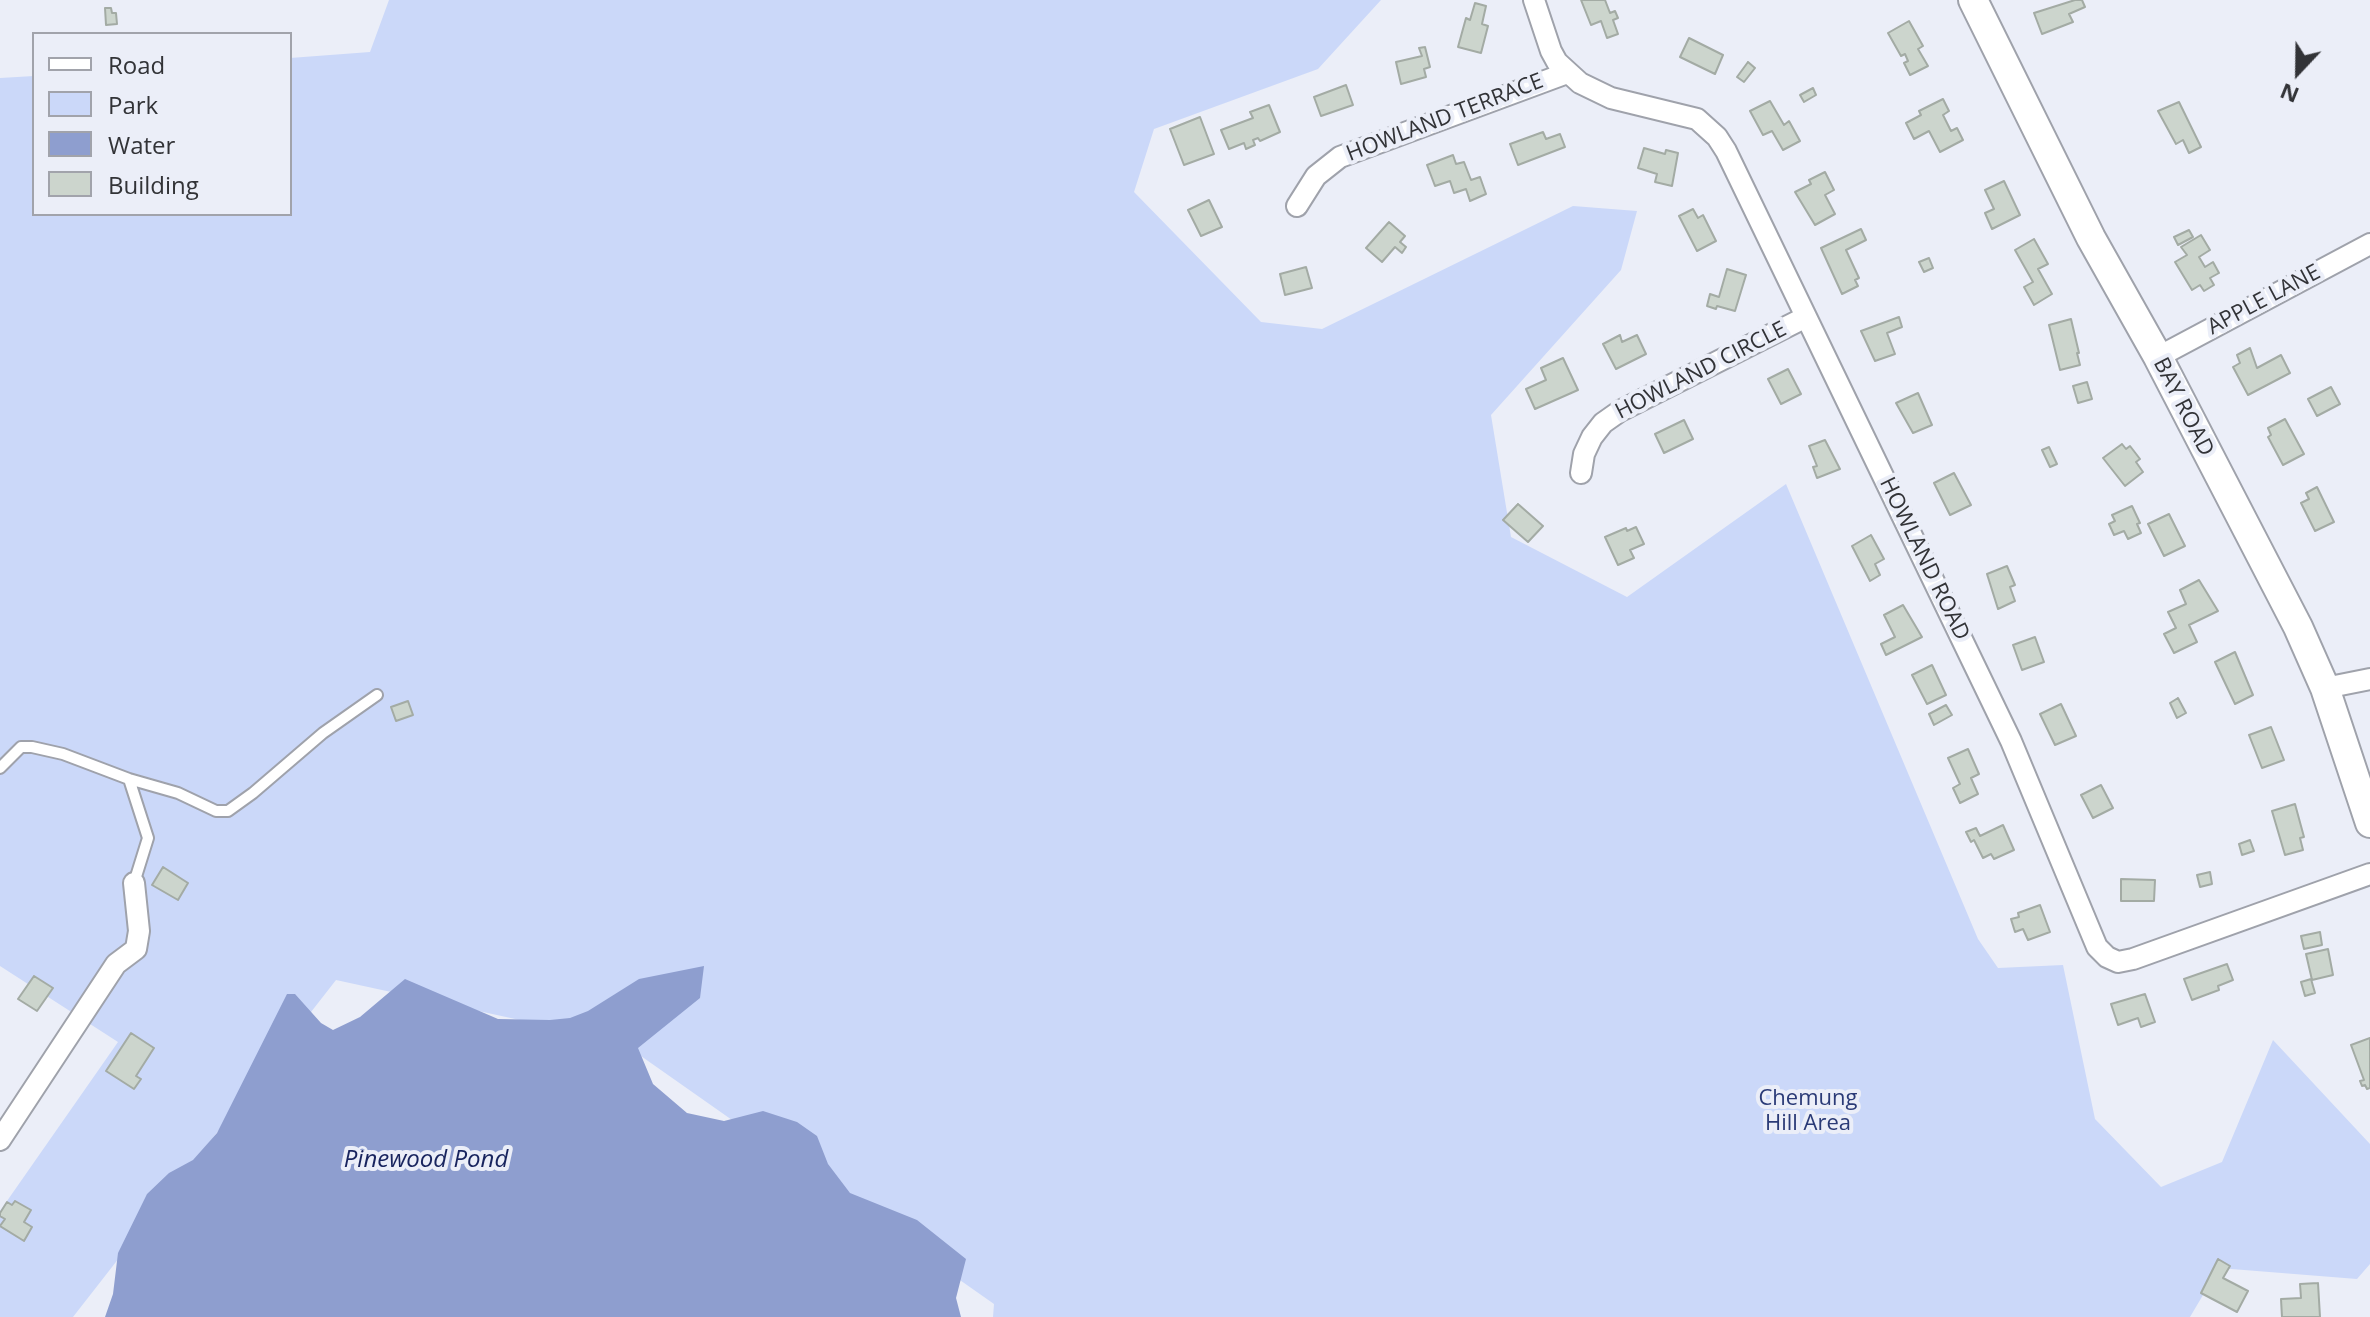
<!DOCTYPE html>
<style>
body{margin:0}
#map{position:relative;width:2370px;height:1317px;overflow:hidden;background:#ebeef8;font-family:"Open Sans",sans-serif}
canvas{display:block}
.legend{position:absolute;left:32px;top:32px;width:260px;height:184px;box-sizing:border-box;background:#ebeef8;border:2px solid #a1a3ab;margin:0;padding:10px 14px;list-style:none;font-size:24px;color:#323337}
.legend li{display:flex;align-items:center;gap:16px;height:40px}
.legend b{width:40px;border:2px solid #a1a3ab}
.north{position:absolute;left:2258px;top:32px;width:80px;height:80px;-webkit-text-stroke:6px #ebeef8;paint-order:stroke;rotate:202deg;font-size:22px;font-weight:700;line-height:32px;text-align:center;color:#323337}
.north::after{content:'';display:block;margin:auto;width:28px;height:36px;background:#323337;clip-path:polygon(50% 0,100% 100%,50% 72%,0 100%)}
</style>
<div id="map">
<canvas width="2370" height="1317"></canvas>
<ul class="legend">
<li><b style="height:10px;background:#fff"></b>Road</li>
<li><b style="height:22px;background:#cbd8f9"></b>Park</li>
<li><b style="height:22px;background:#8e9ecf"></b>Water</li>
<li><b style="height:22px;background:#ccd5cd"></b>Building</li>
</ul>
<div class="north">N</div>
</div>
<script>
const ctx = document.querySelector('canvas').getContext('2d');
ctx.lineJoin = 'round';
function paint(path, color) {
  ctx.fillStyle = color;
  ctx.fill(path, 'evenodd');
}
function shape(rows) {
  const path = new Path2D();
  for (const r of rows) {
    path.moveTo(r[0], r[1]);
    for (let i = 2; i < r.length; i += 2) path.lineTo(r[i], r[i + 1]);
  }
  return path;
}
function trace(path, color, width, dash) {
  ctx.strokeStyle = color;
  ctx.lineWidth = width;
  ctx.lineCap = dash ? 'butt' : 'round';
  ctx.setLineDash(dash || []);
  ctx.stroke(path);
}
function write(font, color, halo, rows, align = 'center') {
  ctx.font = font + ' "Open Sans",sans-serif';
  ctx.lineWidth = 8;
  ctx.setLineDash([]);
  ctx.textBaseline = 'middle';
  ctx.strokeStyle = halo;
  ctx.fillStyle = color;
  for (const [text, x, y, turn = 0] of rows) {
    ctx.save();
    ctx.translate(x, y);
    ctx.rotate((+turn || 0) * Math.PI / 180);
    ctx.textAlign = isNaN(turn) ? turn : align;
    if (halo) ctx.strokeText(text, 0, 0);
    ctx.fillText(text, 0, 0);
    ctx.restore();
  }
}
paint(shape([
 [389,0,1381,0,1318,69,1154,129,1134,192,1261,322,1322,329,1573,206,1637,211,1621,270,1491,415,1511,537,1627,597,1786,484,1978,939,1998,968,2063,965,2095,1119,2161,1187,2222,1162,2273,1040,2370,1144,2370,1264,2357,1279,2219,1268,2190,1317,993,1317,994,1304,621,1042,336,980,73,1317,0,1317,0,1211,118,1042,0,966,0,78,34,76,34,214,290,214,290,58,370,52]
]), '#cbd8f9');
paint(shape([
 [704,966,700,998,638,1048,653,1084,687,1113,724,1121,763,1111,797,1122,817,1136,828,1164,850,1193,917,1220,966,1259,956,1298,961,1317,105,1317,113,1294,118,1253,147,1194,169,1173,193,1160,217,1133,287,994,295,994,321,1023,333,1030,360,1017,405,979,498,1019,550,1020,570,1018,588,1011,639,979]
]), '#8e9ecf');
const building = shape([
 [1581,0,1605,0,1610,13,1615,11,1618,18,1613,20,1618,34,1607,38,1601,21,1591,25,1581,0],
 [2075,0,2082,0,2085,7,2069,14,2073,22,2042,34,2034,13,2075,0],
 [1475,3,1486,6,1482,24,1488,26,1481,53,1458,47,1466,18,1470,20,1475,3],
 [105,8,111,8,112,13,116,13,117,24,106,25,105,8],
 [1909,21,1923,46,1918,49,1928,66,1910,75,1904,63,1908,61,1905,54,1901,56,1888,33,1909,21],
 [1689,38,1723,55,1715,74,1680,57,1689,38],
 [1425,47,1430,67,1424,69,1426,77,1401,84,1396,62,1422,56,1419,48,1425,47],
 [1748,62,1755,68,1744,82,1737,77,1748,62],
 [1346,85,1353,105,1321,116,1314,97,1346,85],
 [1813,88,1816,95,1804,102,1800,95,1813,88],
 [1943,99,1949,111,1943,115,1951,131,1957,128,1963,140,1940,152,1929,131,1914,139,1906,123,1921,115,1919,111,1943,99],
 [1770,101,1784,125,1789,121,1800,141,1783,150,1772,131,1763,135,1750,111,1770,101],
 [2179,102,2201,147,2189,153,2183,140,2176,144,2158,111,2179,102],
 [1269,105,1280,132,1260,141,1258,138,1253,140,1255,145,1246,149,1244,143,1229,149,1221,130,1253,118,1250,112,1269,105],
 [1200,117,1214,154,1184,165,1170,129,1200,117],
 [1543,132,1546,139,1560,134,1565,147,1518,165,1510,144,1543,132],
 [1644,148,1665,154,1666,150,1678,153,1672,186,1655,182,1657,174,1638,168,1644,148],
 [1453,155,1456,164,1464,162,1471,180,1480,177,1486,194,1470,201,1466,189,1454,193,1450,181,1435,186,1427,165,1453,155],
 [1825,172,1834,190,1825,195,1835,214,1815,225,1795,192,1811,184,1809,180,1825,172],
 [2004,181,2020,215,1992,229,1985,213,1994,209,1985,190,2004,181],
 [1209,200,1222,227,1201,236,1188,210,1209,200],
 [1693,209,1698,218,1703,215,1716,241,1697,251,1679,216,1693,209],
 [1389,222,1405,236,1400,242,1406,247,1402,253,1395,247,1382,262,1366,248,1389,222],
 [1861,229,1866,240,1846,250,1859,278,1855,280,1858,286,1842,294,1821,248,1861,229],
 [2189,230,2193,237,2178,245,2174,237,2189,230],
 [2201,235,2210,250,2199,257,2205,267,2213,262,2219,273,2210,278,2214,285,2204,291,2200,285,2192,290,2175,262,2187,255,2181,247,2201,235],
 [2034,239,2048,264,2038,269,2052,294,2034,305,2024,287,2033,282,2015,250,2034,239],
 [1929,258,1933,268,1924,272,1919,262,1929,258],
 [1306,267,1312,288,1285,295,1280,274,1306,267],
 [1727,269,1746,275,1735,311,1717,306,1716,309,1707,306,1710,294,1719,297,1727,269],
 [1899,317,1902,327,1887,333,1895,354,1875,361,1861,331,1899,317],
 [2071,319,2079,353,2077,353,2080,365,2060,370,2049,325,2071,319],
 [1620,335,1622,342,1637,335,1646,354,1616,369,1603,344,1620,335],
 [2250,348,2257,368,2281,355,2290,373,2248,395,2233,367,2240,363,2237,355,2250,348],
 [1563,358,1578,390,1535,409,1526,389,1546,380,1541,368,1563,358],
 [1788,369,1801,394,1781,404,1768,379,1788,369],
 [2087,382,2092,399,2078,403,2073,386,2087,382],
 [2331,387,2340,404,2317,416,2308,399,2331,387],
 [1918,393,1932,425,1913,433,1896,403,1918,393],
 [2285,419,2304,454,2283,465,2268,437,2271,435,2268,428,2285,419],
 [1684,420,1693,439,1664,453,1655,434,1684,420],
 [1825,440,1840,469,1817,478,1813,467,1817,466,1809,446,1825,440],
 [2122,444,2126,449,2130,446,2140,459,2136,462,2143,472,2125,486,2103,458,2122,444],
 [2049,447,2057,464,2050,467,2042,450,2049,447],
 [1954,473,1971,505,1950,515,1934,483,1954,473],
 [2317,487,2334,522,2315,531,2301,503,2309,499,2306,493,2317,487],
 [1518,504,1543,526,1528,542,1503,520,1518,504],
 [2132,506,2140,523,2137,524,2141,533,2128,539,2124,531,2114,535,2109,524,2115,521,2112,515,2132,506],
 [2169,514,2185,546,2164,556,2148,524,2169,514],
 [1636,527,1644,544,1630,550,1634,558,1618,565,1605,537,1626,528,1627,531,1636,527],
 [1871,535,1884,559,1875,564,1880,575,1870,581,1852,546,1871,535],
 [2007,566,2015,585,2010,587,2015,601,1998,609,1987,574,2007,566],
 [2199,580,2218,611,2189,625,2197,642,2174,653,2164,634,2176,628,2168,612,2186,604,2180,590,2199,580],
 [1903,605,1922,637,1886,655,1881,644,1895,637,1884,615,1903,605],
 [2035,637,2044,662,2022,670,2013,645,2035,637],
 [2235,652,2253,695,2235,704,2215,662,2235,652],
 [1932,665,1946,695,1927,704,1912,675,1932,665],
 [2178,698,2186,713,2177,718,2170,703,2178,698],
 [408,701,413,715,396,721,391,707,408,701],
 [2061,704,2076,736,2055,745,2040,714,2061,704],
 [1946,705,1952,715,1934,725,1929,714,1946,705],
 [2271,727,2284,760,2262,768,2249,735,2271,727],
 [1968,749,1979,774,1971,778,1978,794,1960,803,1953,788,1960,784,1948,758,1968,749],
 [2101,785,2113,808,2093,818,2081,795,2101,785],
 [2295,804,2304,837,2300,838,2303,850,2285,855,2272,811,2295,804],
 [2003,825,2014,850,1994,859,1991,854,1983,858,1974,840,1971,842,1966,832,1976,828,1980,836,2003,825],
 [2250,840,2254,851,2242,855,2239,844,2250,840],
 [163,867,188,883,178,900,152,885,163,867],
 [2210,872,2212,884,2200,887,2197,875,2210,872],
 [2121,879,2155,880,2154,901,2121,901,2121,879],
 [2040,905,2050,932,2028,940,2023,929,2015,932,2011,919,2019,917,2018,913,2040,905],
 [2320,932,2322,945,2304,949,2301,936,2320,932],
 [2328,949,2333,975,2312,980,2306,954,2328,949],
 [2227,964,2233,980,2218,986,2219,990,2192,1000,2184,979,2227,964],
 [34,976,53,988,37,1011,18,999,34,976],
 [2311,979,2315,993,2305,996,2301,982,2311,979],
 [2145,994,2155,1022,2141,1027,2138,1018,2118,1025,2111,1004,2145,994],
 [131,1033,154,1048,136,1076,141,1079,134,1089,106,1071,131,1033],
 [2370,1038,2370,1088,2367,1089,2365,1085,2362,1086,2360,1081,2364,1080,2351,1045,2370,1038],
 [15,1201,31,1210,24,1222,32,1227,24,1241,0,1226,5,1219,0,1216,0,1213,7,1202,12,1205,15,1201],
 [2218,1259,2230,1266,2223,1278,2248,1291,2237,1312,2201,1293,2218,1259],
 [2318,1283,2320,1317,2282,1317,2281,1299,2301,1298,2300,1284,2318,1283]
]);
paint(building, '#ccd5cd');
trace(building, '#a3aba4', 2);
const lane = shape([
 [0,768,21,747,32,747,63,754,129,779,178,793,216,811,228,811,253,793,323,733,377,695],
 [129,779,148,838,134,883]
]);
const street = shape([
 [1534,0,1551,51,1557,62,1580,83,1611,98,1697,119,1717,137,1726,151,2011,741,2097,947,2107,957,2118,962,2133,959,2370,874],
 [1297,206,1316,176,1340,157,1567,73],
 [2158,357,2370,244],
 [1581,473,1584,454,1592,437,1603,423,1620,411,1806,317],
 [2325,688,2370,679],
 [0,1140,116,964,136,949,139,931,134,883]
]);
const secondary = shape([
 [1973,0,2091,238,2158,357,2298,627,2325,688,2370,823]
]);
trace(lane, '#9fa2ab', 14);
trace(street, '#9fa2ab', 24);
trace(secondary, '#9fa2ab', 32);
trace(lane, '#fff', 10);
trace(street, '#fff', 20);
trace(secondary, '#fff', 28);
write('22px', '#323337', '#ebeef8', [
 ["HOWLAND TERRACE",1445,118,-21],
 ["APPLE LANE",2264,300,-28],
 ["HOWLAND CIRCLE",1701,371,-27],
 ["BAY ROAD",2183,407,63],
 ["HOWLAND ROAD",1924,559,64]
]);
write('22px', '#2b3b77', '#ebeef8', [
 ["Chemung",1808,1099],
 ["Hill Area",1808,1124]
]);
write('italic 24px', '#18245e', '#ebeef8', [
 ["Pinewood Pond",426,1160]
]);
</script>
